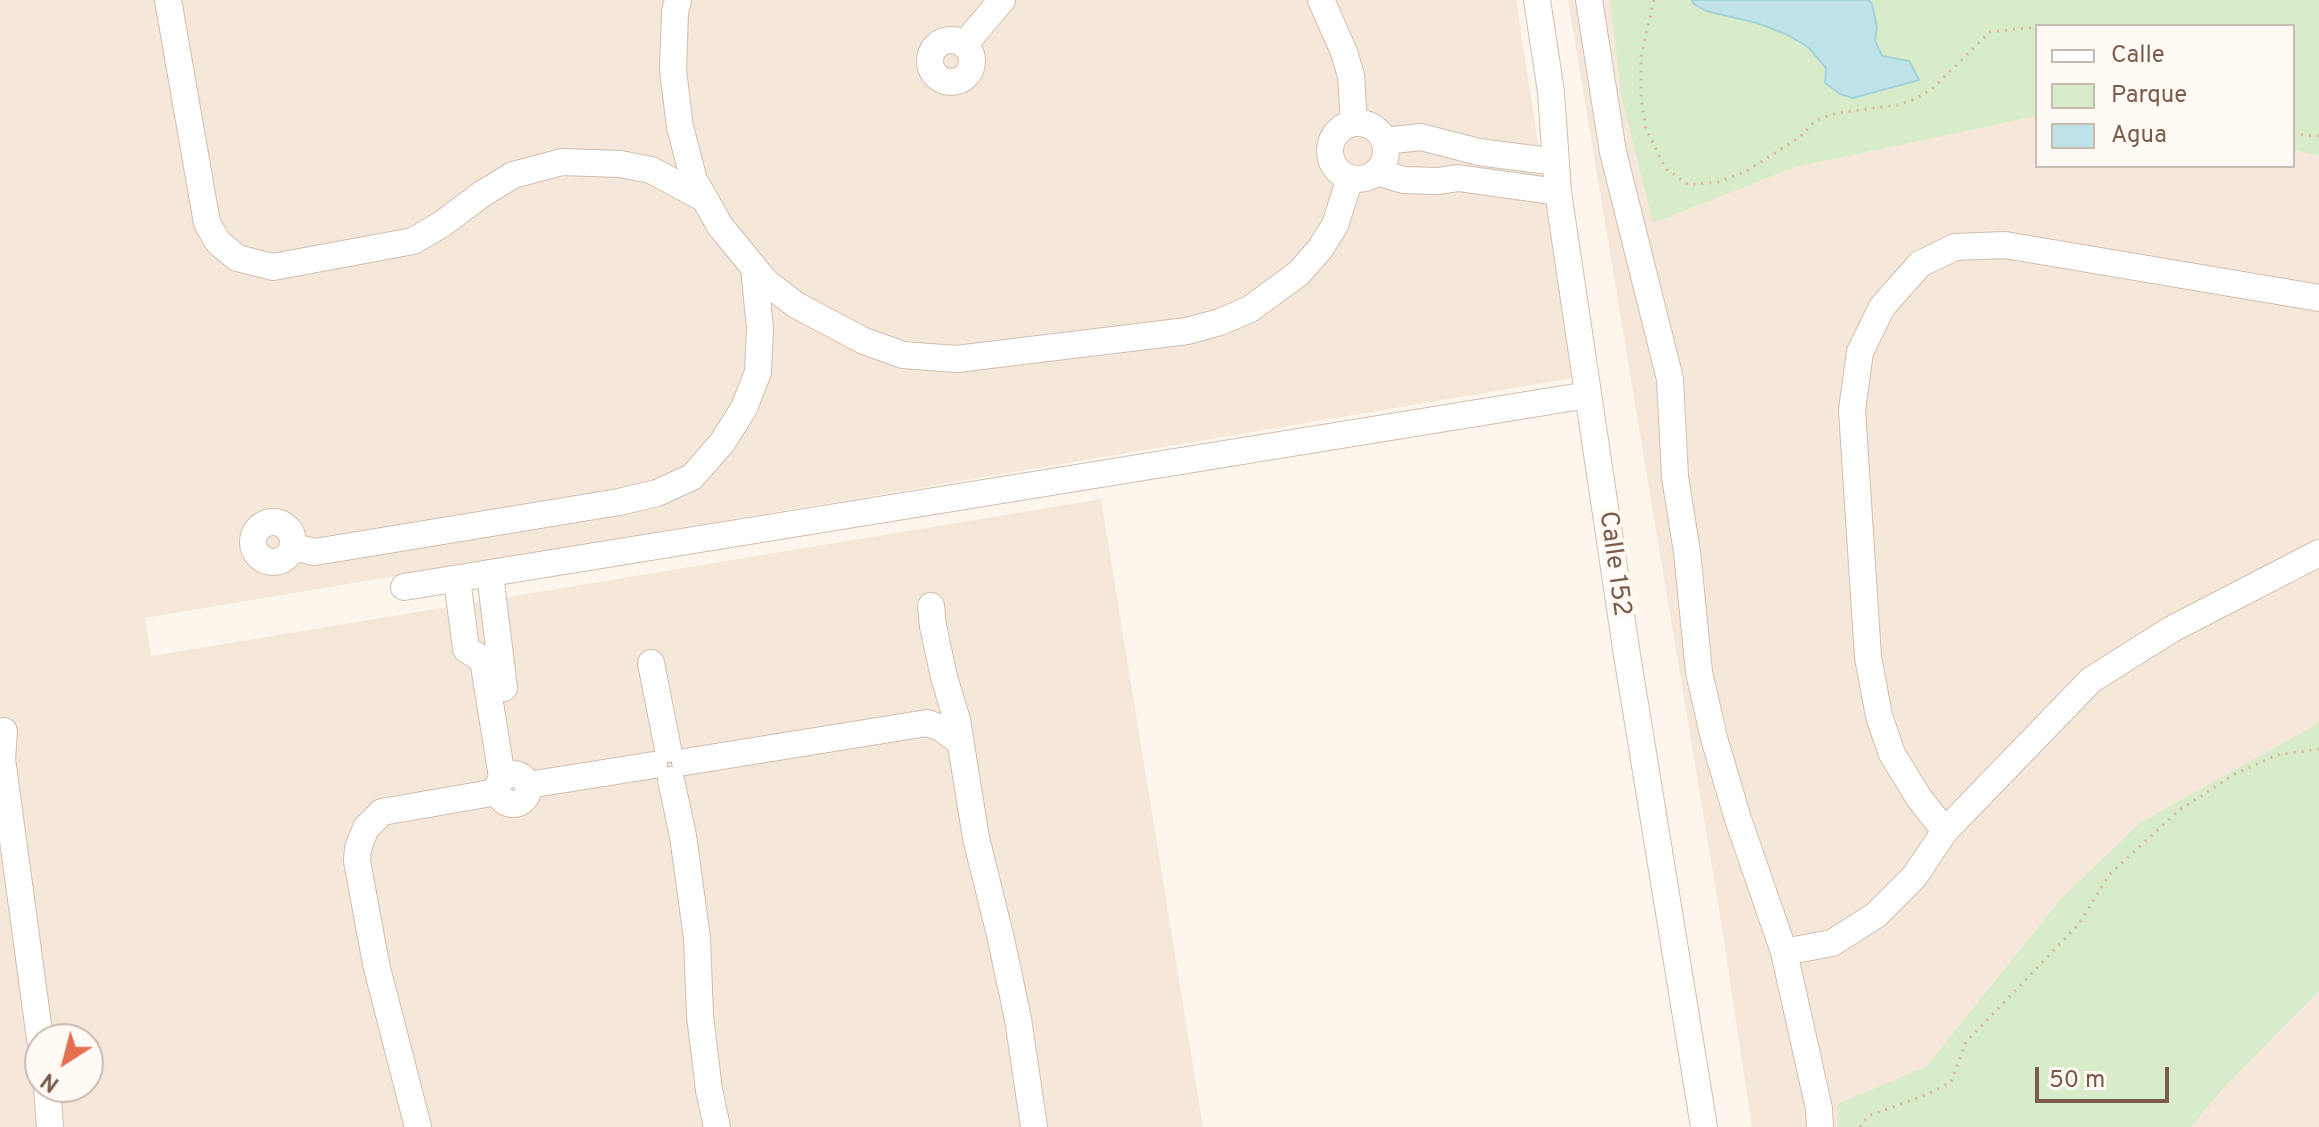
<!DOCTYPE html>
<style>
body{margin:0}
#map{position:relative;width:2319px;height:1127px;overflow:hidden;background:#fdf6ec;font-family:Overpass,sans-serif}
canvas{display:block}
.legend{position:absolute;left:2035px;top:24px;width:260px;height:144px;box-sizing:border-box;background:#fffaf3;border:2px solid #cabbb1;margin:0;padding:10px 14px;list-style:none;font-size:24px;color:#7a5c4d}
.legend li{display:flex;align-items:center;gap:16px;height:40px}
.legend b{width:40px;border:2px solid #cabbb1}
.north{position:absolute;left:24px;top:1023px;width:80px;height:80px;box-sizing:border-box;background:#fffaf3;border:2px solid #cabbb1;border-radius:50%;rotate:216deg;font-size:22px;font-weight:700;line-height:32px;text-align:center;color:#7a5c4d}
.north::after{content:'';display:block;margin:auto;width:28px;height:36px;background:#e76f51;clip-path:polygon(50% 0,100% 100%,50% 72%,0 100%)}
.scale{position:absolute;left:2035px;top:1067px;width:134px;height:36px;box-sizing:border-box;border:4px solid #7a5c4d;border-top:0;padding-left:10px;font-size:24px;line-height:28px;white-space:nowrap;color:#7a5c4d;-webkit-text-stroke:6px #fffaf3;paint-order:stroke}
</style>
<div id="map">
<canvas width="2319" height="1127"></canvas>
<ul class="legend">
<li><b style="height:10px;background:#fff"></b>Calle</li>
<li><b style="height:22px;background:#d8ecc9"></b>Parque</li>
<li><b style="height:22px;background:#bfe3e8"></b>Agua</li>
</ul>
<div class="north">N</div>
<div class="scale">50 m</div>
</div>
<script>
const ctx = document.querySelector('canvas').getContext('2d');
ctx.lineJoin = 'round';
function paint(path, color) {
  ctx.fillStyle = color;
  ctx.fill(path, 'evenodd');
}
function shape(rows) {
  const path = new Path2D();
  for (const r of rows) {
    if (r.length === 3) {
      path.moveTo(r[0] + r[2], r[1]);
      path.arc(r[0], r[1], r[2], 0, 2 * Math.PI);
      continue;
    }
    path.moveTo(r[0], r[1]);
    for (let i = 2; i < r.length; i += 2) path.lineTo(r[i], r[i + 1]);
  }
  return path;
}
function trace(path, color, width, dash) {
  ctx.strokeStyle = color;
  ctx.lineWidth = width;
  ctx.lineCap = dash ? 'butt' : 'round';
  ctx.setLineDash(dash || []);
  ctx.stroke(path);
}
function write(font, color, halo, rows, align = 'center') {
  ctx.font = font + ' Overpass,sans-serif';
  ctx.lineWidth = 8;
  ctx.setLineDash([]);
  ctx.textBaseline = 'middle';
  ctx.strokeStyle = halo;
  ctx.fillStyle = color;
  for (const [text, x, y, turn = 0] of rows) {
    ctx.save();
    ctx.translate(x, y);
    ctx.rotate((+turn || 0) * Math.PI / 180);
    ctx.textAlign = isNaN(turn) ? turn : align;
    if (halo) ctx.strokeText(text, 0, 0);
    ctx.fillText(text, 0, 0);
    ctx.restore();
  }
}
paint(shape([
 [0,0,1516,0,1574,378,145,618,151,656,1101,499,1203,1127,0,1127],
 [40,1039,88,1039,88,1087,40,1087],
 [1568,0,2319,0,2319,1127,1752,1127,1719,909],
 [2037,26,2293,26,2293,166,2037,166]
]), '#f5e8da');
paint(shape([
 [1610,0,2319,0,2319,155,2293,150,2293,26,2037,26,2037,116,1795,167,1653,223,1622,99],
 [2319,723,2319,991,2224,1087,2191,1127,1838,1127,1837,1104,1926,1067,2062,898,2140,823]
]), '#d8ecc9');
const water = shape([
 [1692,0,1868,0,1872,4,1877,27,1875,41,1882,56,1909,61,1919,80,1853,98,1840,94,1825,83,1826,68,1808,47,1786,34,1757,23,1706,11,1694,4,1692,0]
]);
paint(water, '#bfe3e8');
trace(water, '#a5d3da', 2);
const minor = shape([
 [168,0,207,223,218,242,237,258,273,267,413,241,442,224,482,194,513,175,562,162,620,164,651,170,703,198],
 [678,0,675,12,673,70,680,127,694,180,720,226,766,282,796,305,864,341,903,355,957,359,1187,331,1220,322,1250,309,1299,273,1320,249,1335,225,1350,178],
 [1321,0,1344,52,1351,76,1354,123],
 [1537,0,1551,92,1558,192,1627,655,1704,1127],
 [1589,0,1613,152,1670,379,1675,477,1687,552,1699,672,1714,738,1738,819,1784,952,1819,1109,1820,1127],
 [951,61,21],
 [964,45,1002,0],
 [1358,151,28],
 [1384,141,1421,137,1479,152,1556,162],
 [1376,172,1404,180,1439,181,1458,178,1558,192],
 [273,542,20],
 [293,547,315,552,619,502,657,493,692,477,722,443,744,408,758,372,760,328,754,268],
 [490,574,504,688],
 [457,579,466,649,483,660,502,777],
 [404,587,1588,395],
 [931,606,933,626,944,677,957,720,976,838,1001,939,1018,1019,1034,1127],
 [651,663,668,749],
 [4,731,2,759,40,1039],
 [685,762,927,723,941,728,960,742],
 [513,789,15],
 [671,780,683,836,697,938,700,1016,709,1090,717,1127],
 [528,785,654,765],
 [1945,831,1919,798,1892,754,1879,716,1868,657,1852,410,1860,352,1882,307,1920,264,1955,247,2005,245,2319,298],
 [1784,952,1832,943,1876,915,1914,877,1945,831,2091,680,2172,629,2319,553],
 [47,1087,50,1127],
 [418,1127,376,964,357,861,358,848,366,828,382,812,497,792]
]);
trace(minor, '#d1beb0', 28);
trace(shape([
 [1654,0,1641,57,1641,98,1646,129,1666,169,1689,185,1718,182,1745,172,1800,137,1816,120,1837,113,1898,105,1915,99,1931,90,1990,32,2037,27],
 [2293,134,2319,136],
 [1860,1127,1868,1116,1928,1094,1951,1082,1966,1042,2079,924,2109,875,2178,811,2233,775,2277,755,2319,749]
]), '#d9b8a5', 3, [2, 6]);
trace(minor, '#fff', 26);
write('26px', '#7a5c4d', '#fffaf3', [
 ["Calle 152",1613,564,82]
]);
</script>
